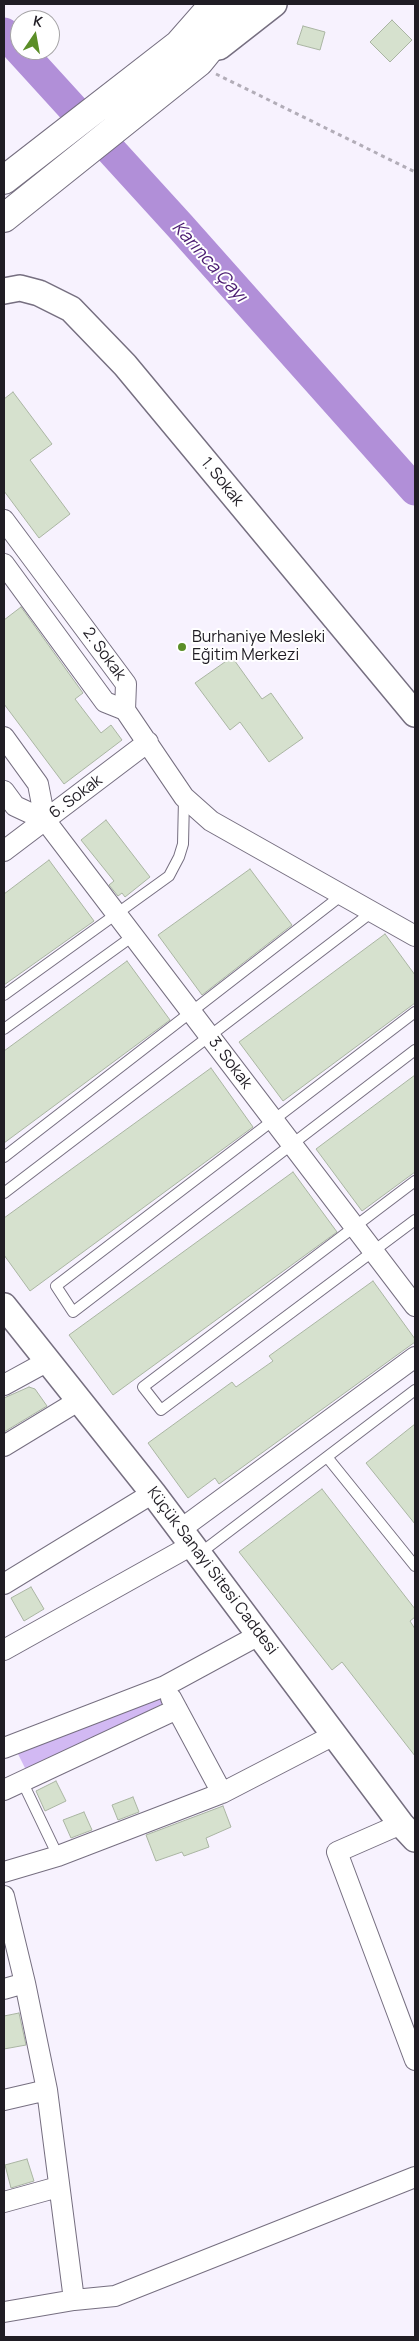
<!DOCTYPE html>
<meta charset="utf-8">
<style>
body{margin:0}
#map{position:relative;width:419px;height:2341px;overflow:hidden;background:#f7f2fe;font-family:Manrope,sans-serif}
canvas{display:block}
.frame{position:absolute;inset:0;border:5px solid #201d24;pointer-events:none}
.north{position:absolute;left:10px;top:10px;width:50px;height:50px;box-sizing:border-box;background:#fff;border:1px solid #a6a5a7;border-radius:50%;rotate:12deg;font-size:14px;font-weight:700;line-height:20px;text-align:center;color:#201d24}
.north::after{content:'';display:block;margin:auto;width:18px;height:22px;background:#5b8e27;clip-path:polygon(50% 0,100% 100%,50% 72%,0 100%)}
</style>
<div id="map">
<canvas width="419" height="2341"></canvas>
<div class="frame"></div>
<div class="north">K</div>
</div>
<script>
const ctx = document.querySelector('canvas').getContext('2d');
ctx.lineJoin = 'round';
function paint(path, color) {
  ctx.fillStyle = color;
  ctx.fill(path, 'evenodd');
}
function shape(rows) {
  const path = new Path2D();
  for (const r of rows) {
    path.moveTo(r[0], r[1]);
    for (let i = 2; i < r.length; i += 2) path.lineTo(r[i], r[i + 1]);
  }
  return path;
}
function trace(path, color, width, dash) {
  ctx.strokeStyle = color;
  ctx.lineWidth = width;
  ctx.lineCap = dash ? 'butt' : 'round';
  ctx.setLineDash(dash || []);
  ctx.stroke(path);
}
function write(font, color, halo, rows, align = 'center') {
  ctx.font = font + ' Manrope,sans-serif';
  ctx.lineWidth = 4;
  ctx.setLineDash([]);
  ctx.textBaseline = 'middle';
  ctx.strokeStyle = halo;
  ctx.fillStyle = color;
  for (const [text, x, y, turn = 0] of rows) {
    ctx.save();
    ctx.translate(x, y);
    ctx.rotate((+turn || 0) * Math.PI / 180);
    ctx.textAlign = isNaN(turn) ? turn : align;
    if (halo) ctx.strokeText(text, 0, 0);
    ctx.fillText(text, 0, 0);
    ctx.restore();
  }
}
paint(shape([
 [163,1696,164,1703,27,1772,17,1752]
]), '#d2b9f3');
trace(shape([
 [4,33,180,226,415,490]
]), '#b18fd8', 31);
const building = shape([
 [392,20,412,40,390,62,370,42,392,20],
 [303,26,325,32,320,50,297,44,303,26],
 [13,392,52,444,30,460,70,514,39,538,4,491,4,399,13,392],
 [21,607,83,693,75,699,101,733,111,725,122,740,64,784,4,704,4,620,21,607],
 [232,657,262,699,271,693,303,738,269,762,240,722,230,730,195,683,232,657],
 [106,820,150,877,125,897,122,893,118,896,109,885,114,881,81,840,106,820],
 [49,860,94,921,4,985,4,894,49,860],
 [250,869,292,925,202,995,158,935,250,869],
 [385,934,415,975,415,1003,283,1101,239,1042,385,934],
 [127,961,170,1020,4,1143,4,1051,127,961],
 [211,1068,253,1127,30,1291,4,1255,4,1218,211,1068],
 [415,1075,415,1172,362,1211,316,1149,415,1075],
 [293,1172,337,1232,113,1395,69,1335,293,1172],
 [373,1281,415,1339,415,1342,219,1484,215,1478,188,1498,148,1443,232,1382,236,1387,273,1361,269,1356,373,1281],
 [29,1387,35,1389,47,1406,4,1432,4,1398,29,1387],
 [415,1424,415,1524,366,1463,415,1424],
 [322,1489,415,1609,415,1617,410,1621,415,1629,415,1756,342,1662,332,1670,239,1552,322,1489],
 [31,1587,44,1609,24,1621,11,1598,31,1587],
 [56,1781,66,1801,45,1811,36,1791,56,1781],
 [133,1797,139,1812,118,1820,112,1805,133,1797],
 [223,1806,231,1827,206,1838,209,1847,184,1856,182,1852,156,1861,146,1835,223,1806],
 [84,1812,92,1830,71,1838,63,1820,84,1812],
 [19,2013,26,2045,4,2049,4,2016,19,2013],
 [27,2159,34,2181,11,2188,5,2165,27,2159]
]);
paint(building, '#d6e1ce');
trace(building, '#aab5a3', 1);
const service = shape([
 [4,995,169,876,179,857,183,844,184,799],
 [415,1012,56,1286,73,1312,415,1050],
 [4,1029,133,936],
 [4,1157,342,895],
 [415,1181,143,1387,161,1410,415,1220],
 [4,1193,372,912],
 [327,1457,415,1566],
 [199,1554,415,1390],
 [22,1781,58,1856]
]);
const minor = shape([
 [4,520,126,684,125,710],
 [4,564,105,702,125,710],
 [125,710,184,797,211,821,415,936],
 [4,737,38,784,45,820],
 [4,791,15,806,45,820,415,1306],
 [4,851,148,742],
 [4,1385,48,1361],
 [4,1446,78,1401],
 [181,1529,415,1357],
 [4,1584,153,1493],
 [4,1650,192,1545],
 [171,1698,222,1793],
 [4,1748,165,1686,259,1635],
 [4,1790,177,1709],
 [401,1824,337,1852,415,2060],
 [4,1872,58,1856,222,1793,334,1735],
 [4,1896,25,1983,47,2090,74,2300],
 [4,1989,25,1983],
 [4,2100,47,2090],
 [4,2202,58,2187],
 [4,2312,74,2300,115,2296,415,2177]
]);
const tertiary = shape([
 [219,47,274,4],
 [4,291,20,288,39,293,71,309,125,365,415,714],
 [4,1306,153,1493,401,1824,415,1839]
]);
const primary = shape([
 [4,180,179,44,214,4],
 [4,218,199,62,246,4]
]);
trace(service, '#766f80', 12);
trace(minor, '#766f80', 22);
trace(tertiary, '#766f80', 28);
trace(primary, '#766f80', 30);
trace(shape([
 [216,74,415,172]
]), '#b2adb8', 3, [4, 4]);
trace(service, '#fff', 10);
trace(minor, '#fff', 20);
trace(tertiary, '#fff', 25);
trace(primary, '#fff', 28);
for (const [x, y, r, color] of [
 [182,647,5,"#5b8e27"]
]) {
  const dot = new Path2D();
  dot.arc(x, y, r, 0, 2 * Math.PI);
  ctx.fillStyle = color;
  ctx.fill(dot);
  trace(dot, '#fff', 2);
}
write('16px', '#201d24', '#fff', [
 ["1. Sokak",222,482,51],
 ["2. Sokak",104,654,54],
 ["6. Sokak",76,797,-37],
 ["3. Sokak",230,1063,53],
 ["Küçük Sanayi Sitesi Caddesi",212,1571,53]
]);
write('16px', '#201d24', '#fff', [
 ["Burhaniye Mesleki",192,638],
 ["Eğitim Merkezi",192,656]
], 'left');
write('italic 18px', '#4a1b71', '#fff', [
 ["Karınca Çayı",209,262,48]
]);
</script>
